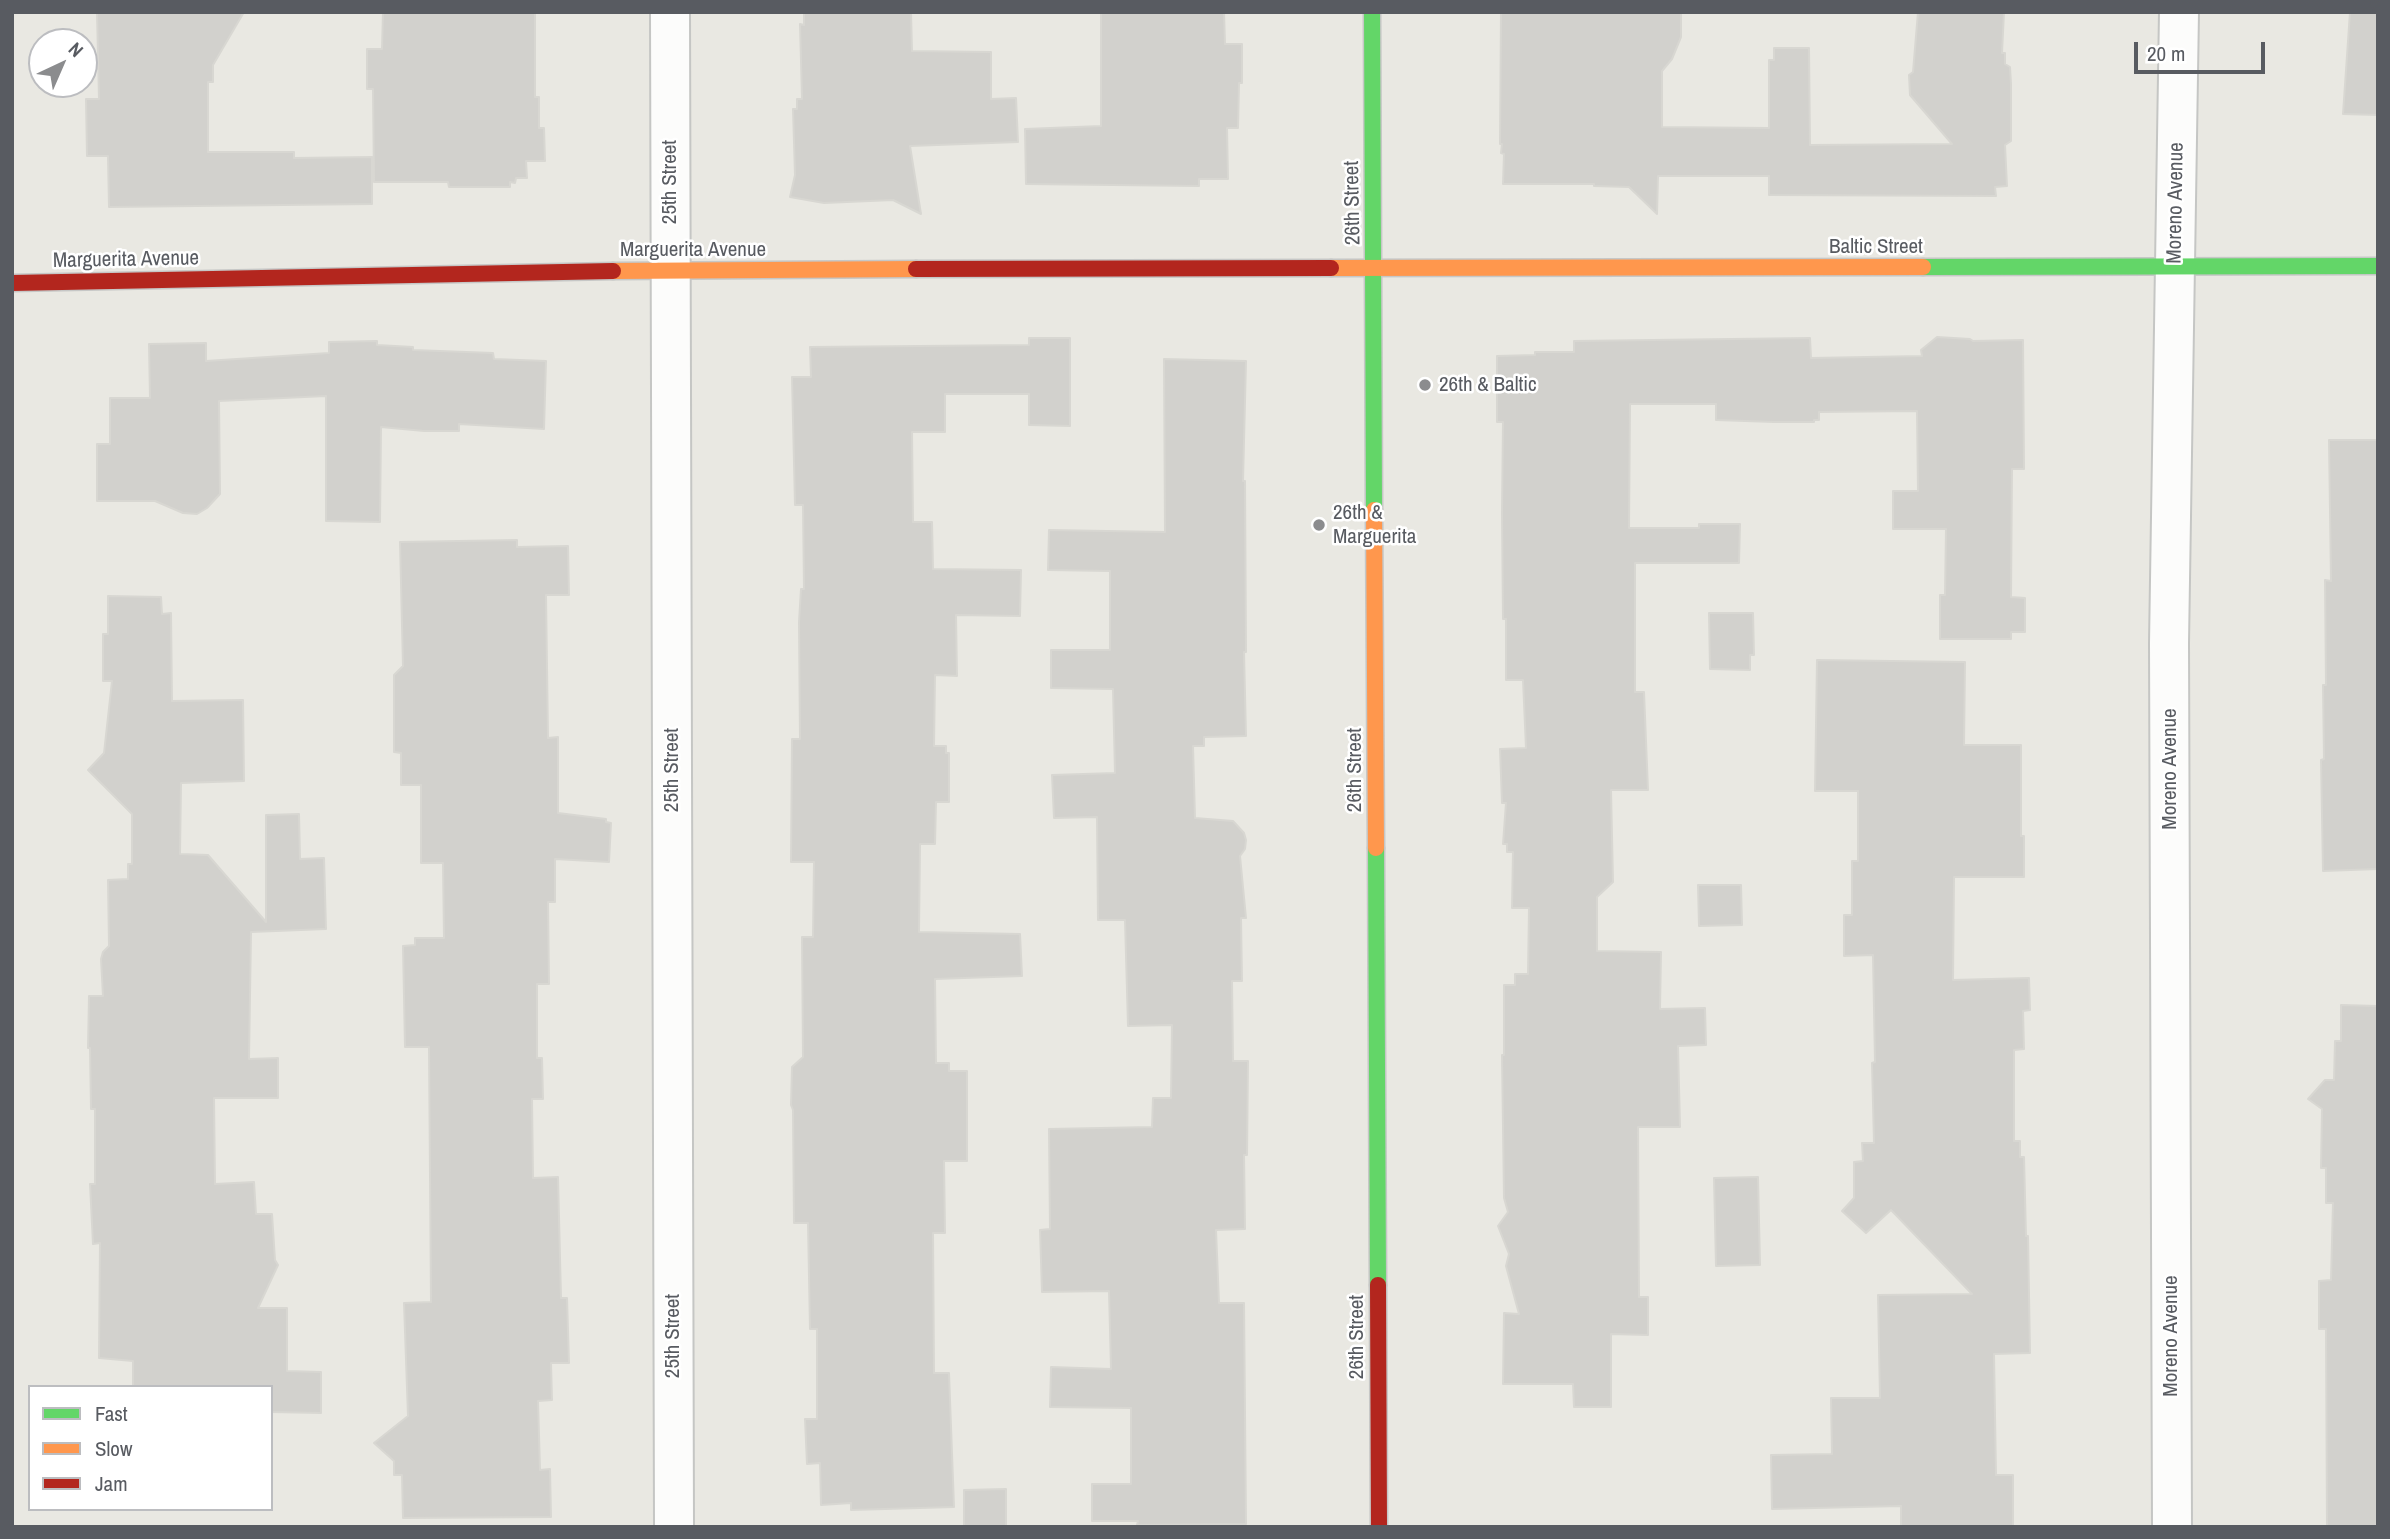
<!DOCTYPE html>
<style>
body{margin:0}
#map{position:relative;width:2390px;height:1539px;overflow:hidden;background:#e9e8e2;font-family:"Archivo Narrow",sans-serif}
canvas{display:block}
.frame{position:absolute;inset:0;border:14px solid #585b61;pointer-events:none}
.legend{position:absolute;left:28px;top:1385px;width:245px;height:126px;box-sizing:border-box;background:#fff;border:2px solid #bcbdc0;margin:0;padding:9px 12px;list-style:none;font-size:21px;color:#585b61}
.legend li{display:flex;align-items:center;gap:14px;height:35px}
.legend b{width:35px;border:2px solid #bcbdc0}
.north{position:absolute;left:28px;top:28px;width:70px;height:70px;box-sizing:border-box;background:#fff;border:2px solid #bcbdc0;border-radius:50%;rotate:44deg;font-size:19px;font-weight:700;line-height:28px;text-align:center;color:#585b61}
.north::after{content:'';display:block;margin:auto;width:24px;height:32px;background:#8b8c8e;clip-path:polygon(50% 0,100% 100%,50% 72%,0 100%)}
.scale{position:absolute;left:2134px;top:42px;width:131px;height:32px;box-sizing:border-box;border:4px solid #585b61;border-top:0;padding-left:9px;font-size:21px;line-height:24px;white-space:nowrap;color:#585b61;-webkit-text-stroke:5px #fff;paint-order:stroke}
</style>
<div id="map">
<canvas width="2390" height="1539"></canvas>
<div class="frame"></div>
<ul class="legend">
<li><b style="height:9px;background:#63d668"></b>Fast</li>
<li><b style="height:9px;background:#ff974d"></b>Slow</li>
<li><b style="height:9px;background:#b3261e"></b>Jam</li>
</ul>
<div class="north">N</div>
<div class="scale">20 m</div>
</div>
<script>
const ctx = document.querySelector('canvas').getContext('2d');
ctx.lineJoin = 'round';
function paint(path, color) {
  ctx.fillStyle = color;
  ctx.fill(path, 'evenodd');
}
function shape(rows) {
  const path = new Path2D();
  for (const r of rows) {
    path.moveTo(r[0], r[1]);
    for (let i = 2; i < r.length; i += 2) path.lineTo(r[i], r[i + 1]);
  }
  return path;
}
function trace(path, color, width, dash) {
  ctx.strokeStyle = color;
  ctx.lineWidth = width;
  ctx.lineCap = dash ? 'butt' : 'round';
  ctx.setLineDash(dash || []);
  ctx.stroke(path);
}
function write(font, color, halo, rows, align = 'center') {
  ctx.font = font + ' "Archivo Narrow",sans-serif';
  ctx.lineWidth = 5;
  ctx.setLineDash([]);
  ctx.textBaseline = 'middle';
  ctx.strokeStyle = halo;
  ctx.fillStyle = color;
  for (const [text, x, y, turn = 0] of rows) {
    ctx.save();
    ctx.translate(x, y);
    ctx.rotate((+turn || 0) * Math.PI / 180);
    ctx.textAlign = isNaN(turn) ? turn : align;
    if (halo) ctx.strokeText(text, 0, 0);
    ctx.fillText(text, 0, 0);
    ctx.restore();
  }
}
const building = shape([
 [97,12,244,12,213,65,213,82,208,82,208,152,294,152,294,158,372,157,372,204,109,207,108,156,87,156,86,99,99,99,97,12],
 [383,12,535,12,535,97,539,97,539,128,544,128,545,161,526,161,527,178,516,178,515,183,510,182,510,187,449,187,448,182,374,182,373,89,367,89,367,49,382,49,383,12],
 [804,12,911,12,912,51,991,52,991,99,1016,98,1018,142,910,146,921,214,893,200,824,203,790,197,795,175,793,109,797,109,797,99,802,99,800,24,804,25,804,12],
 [1101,12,1224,12,1225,44,1242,44,1242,83,1239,83,1238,128,1227,128,1228,179,1199,179,1199,186,1026,184,1025,129,1101,126,1101,12],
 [1501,12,1681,12,1681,37,1672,59,1662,71,1662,127,1769,128,1769,60,1774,60,1774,48,1809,48,1810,145,1952,144,1910,95,1909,75,1913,72,1918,12,2004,12,2002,53,2005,53,2005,64,2010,67,2011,84,2011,141,2005,145,2007,186,1995,187,1996,196,1769,195,1769,176,1658,176,1657,214,1629,187,1594,186,1594,184,1503,184,1504,154,1501,153,1502,144,1500,144,1501,12],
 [2350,12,2378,12,2378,115,2343,114,2350,12],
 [1937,337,1970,339,1973,341,2023,340,2024,469,2012,469,2011,597,2025,598,2025,632,2011,632,2011,639,1940,639,1940,595,1945,595,1946,529,1893,529,1893,491,1918,491,1917,411,1819,412,1819,420,1814,420,1814,422,1774,422,1716,420,1716,404,1630,404,1629,528,1699,528,1699,524,1740,524,1739,563,1635,563,1635,692,1644,692,1648,790,1611,790,1613,882,1597,897,1597,951,1661,952,1660,1009,1705,1008,1706,1045,1678,1046,1680,1127,1638,1127,1639,1297,1648,1297,1648,1335,1611,1334,1611,1407,1574,1407,1573,1384,1503,1384,1504,1313,1519,1314,1506,1266,1509,1254,1498,1226,1508,1212,1504,1198,1502,1055,1504,1055,1504,985,1515,985,1515,974,1528,974,1529,908,1512,908,1513,852,1507,852,1507,844,1503,844,1506,803,1502,803,1500,749,1526,748,1523,680,1506,680,1506,619,1503,619,1502,513,1503,422,1497,422,1497,356,1535,355,1535,352,1574,352,1574,341,1810,338,1811,358,1922,356,1921,350,1937,337],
 [1029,338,1070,338,1070,426,1029,425,1029,394,945,394,945,432,912,432,913,522,932,522,933,569,1021,570,1020,616,956,615,957,676,935,675,934,746,946,746,946,753,949,753,949,802,936,802,935,844,920,844,919,932,1020,934,1022,976,935,979,936,1063,949,1063,949,1071,967,1071,967,1161,944,1161,945,1233,933,1233,934,1373,949,1373,954,1507,851,1510,851,1503,821,1505,820,1463,807,1464,805,1419,817,1419,817,1329,810,1329,808,1223,794,1223,793,1110,791,1105,792,1067,803,1057,802,937,813,937,814,862,791,862,792,739,800,739,799,622,801,589,804,589,803,505,795,505,792,377,811,377,810,347,1029,345,1029,338],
 [377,341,377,345,413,347,413,350,493,353,494,359,546,361,544,429,459,424,459,431,424,431,381,427,380,522,326,521,326,396,219,401,220,494,207,508,197,514,183,513,155,501,97,501,97,444,110,444,110,398,150,398,149,344,206,343,206,361,329,353,329,342,377,341],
 [1164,359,1246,361,1243,481,1245,481,1246,652,1244,652,1246,736,1204,737,1204,746,1193,746,1195,818,1233,821,1244,833,1246,840,1245,849,1240,856,1246,918,1241,918,1242,981,1232,981,1233,1061,1248,1061,1247,1155,1244,1155,1245,1229,1216,1230,1219,1303,1244,1303,1246,1524,1137,1525,1138,1521,1092,1521,1092,1484,1131,1484,1131,1408,1050,1407,1051,1367,1111,1369,1109,1291,1042,1292,1040,1230,1050,1229,1049,1129,1152,1127,1153,1098,1171,1098,1172,1025,1128,1026,1125,920,1098,920,1097,817,1054,818,1052,775,1115,773,1113,689,1051,688,1051,650,1110,650,1110,571,1048,570,1049,530,1165,532,1164,359],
 [2329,440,2378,440,2378,869,2323,871,2321,760,2324,759,2323,685,2326,685,2325,580,2331,581,2329,440],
 [517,540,517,547,568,546,569,595,546,595,548,738,558,737,558,813,606,819,606,822,611,823,609,862,555,859,555,902,548,902,549,984,537,984,537,1058,542,1058,543,1099,532,1099,533,1178,558,1177,561,1298,567,1298,569,1363,551,1363,552,1400,538,1401,540,1470,550,1469,551,1517,403,1518,402,1475,394,1475,394,1461,374,1443,408,1416,404,1303,431,1302,429,1047,405,1047,403,946,415,945,415,938,444,938,443,863,421,863,421,785,401,785,401,753,394,752,394,675,403,666,400,542,517,540],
 [108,596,161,597,162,614,171,613,172,701,243,700,244,781,181,783,180,854,208,855,266,922,266,815,299,814,300,859,324,858,326,929,251,932,249,1059,278,1058,278,1098,214,1098,215,1184,254,1182,256,1214,272,1214,275,1260,278,1265,258,1308,287,1308,287,1371,321,1372,321,1413,271,1412,271,1387,133,1387,133,1361,99,1358,100,1243,93,1244,90,1184,95,1184,95,1109,91,1109,90,1048,88,1048,89,996,103,996,101,959,103,952,109,946,108,880,128,879,128,864,132,864,132,814,88,770,104,753,112,681,103,681,103,634,108,634,108,596],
 [1709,613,1753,613,1754,655,1750,655,1750,670,1710,669,1709,613],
 [1817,660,1965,662,1964,745,2021,745,2021,836,2024,836,2024,877,1954,877,1953,980,2029,978,2030,1010,2023,1011,2024,1049,2014,1050,2014,1141,2020,1141,2020,1157,2024,1157,2026,1236,2028,1236,2030,1353,1994,1354,1996,1475,2013,1475,2013,1527,1901,1527,1901,1506,1772,1509,1771,1455,1832,1454,1831,1398,1880,1398,1878,1295,1972,1294,1891,1210,1866,1233,1842,1211,1854,1198,1854,1162,1863,1161,1862,1143,1874,1143,1872,1063,1875,1062,1873,955,1844,956,1844,915,1852,915,1852,861,1858,861,1858,791,1815,791,1817,660],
 [1698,885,1741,885,1742,925,1699,926,1698,885],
 [2341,1005,2378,1006,2378,1527,2327,1527,2326,1329,2319,1329,2319,1281,2331,1280,2333,1203,2326,1203,2326,1168,2321,1168,2322,1109,2308,1099,2325,1080,2334,1080,2335,1041,2341,1041,2341,1005],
 [1758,1177,1760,1265,1716,1266,1714,1178,1758,1177],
 [1006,1489,1006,1527,964,1527,964,1490,1006,1489]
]);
paint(building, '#d2d1cd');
trace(building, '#d8d7d2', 2);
const street = shape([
 [670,12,674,1527],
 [2172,1527,2169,643,2179,12]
]);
const fast = shape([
 [1372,12,1374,510],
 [1923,267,2378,266],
 [1376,848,1378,1285]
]);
const slow = shape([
 [1331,268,1923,267],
 [613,271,916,269],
 [1374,510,1376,848]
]);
const jam = shape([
 [916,269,1331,268],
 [12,283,613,271],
 [1378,1285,1379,1527]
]);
trace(street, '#c5c6c4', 42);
trace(fast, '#c6c7c6', 19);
trace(slow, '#c6c7c6', 19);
trace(jam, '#c6c7c6', 19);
trace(street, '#fcfcfb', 38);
trace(fast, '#63d668', 16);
trace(slow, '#ff974d', 16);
trace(jam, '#b3261e', 16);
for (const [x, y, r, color] of [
 [1425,385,7,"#8b8c8e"],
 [1319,525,7,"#8b8c8e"]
]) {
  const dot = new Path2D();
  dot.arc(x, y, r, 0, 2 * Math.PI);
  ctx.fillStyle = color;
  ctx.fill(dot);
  trace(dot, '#fff', 2.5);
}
write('21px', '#585b61', '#fff', [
 ["25th Street",670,182,-90],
 ["26th Street",1353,203,-91],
 ["Moreno Avenue",2176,203,-89],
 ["Baltic Street",1876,247],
 ["Marguerita Avenue",693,250],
 ["Marguerita Avenue",126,260,-1],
 ["Moreno Avenue",2170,769,-90],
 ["25th Street",672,770,-90],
 ["26th Street",1355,770,-90],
 ["25th Street",673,1336,-90],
 ["Moreno Avenue",2171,1336,-90],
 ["26th Street",1357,1337,-90]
]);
write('21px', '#585b61', '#fff', [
 ["26th & Baltic",1439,385],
 ["26th &",1333,513],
 ["Marguerita",1333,537]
], 'left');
</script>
